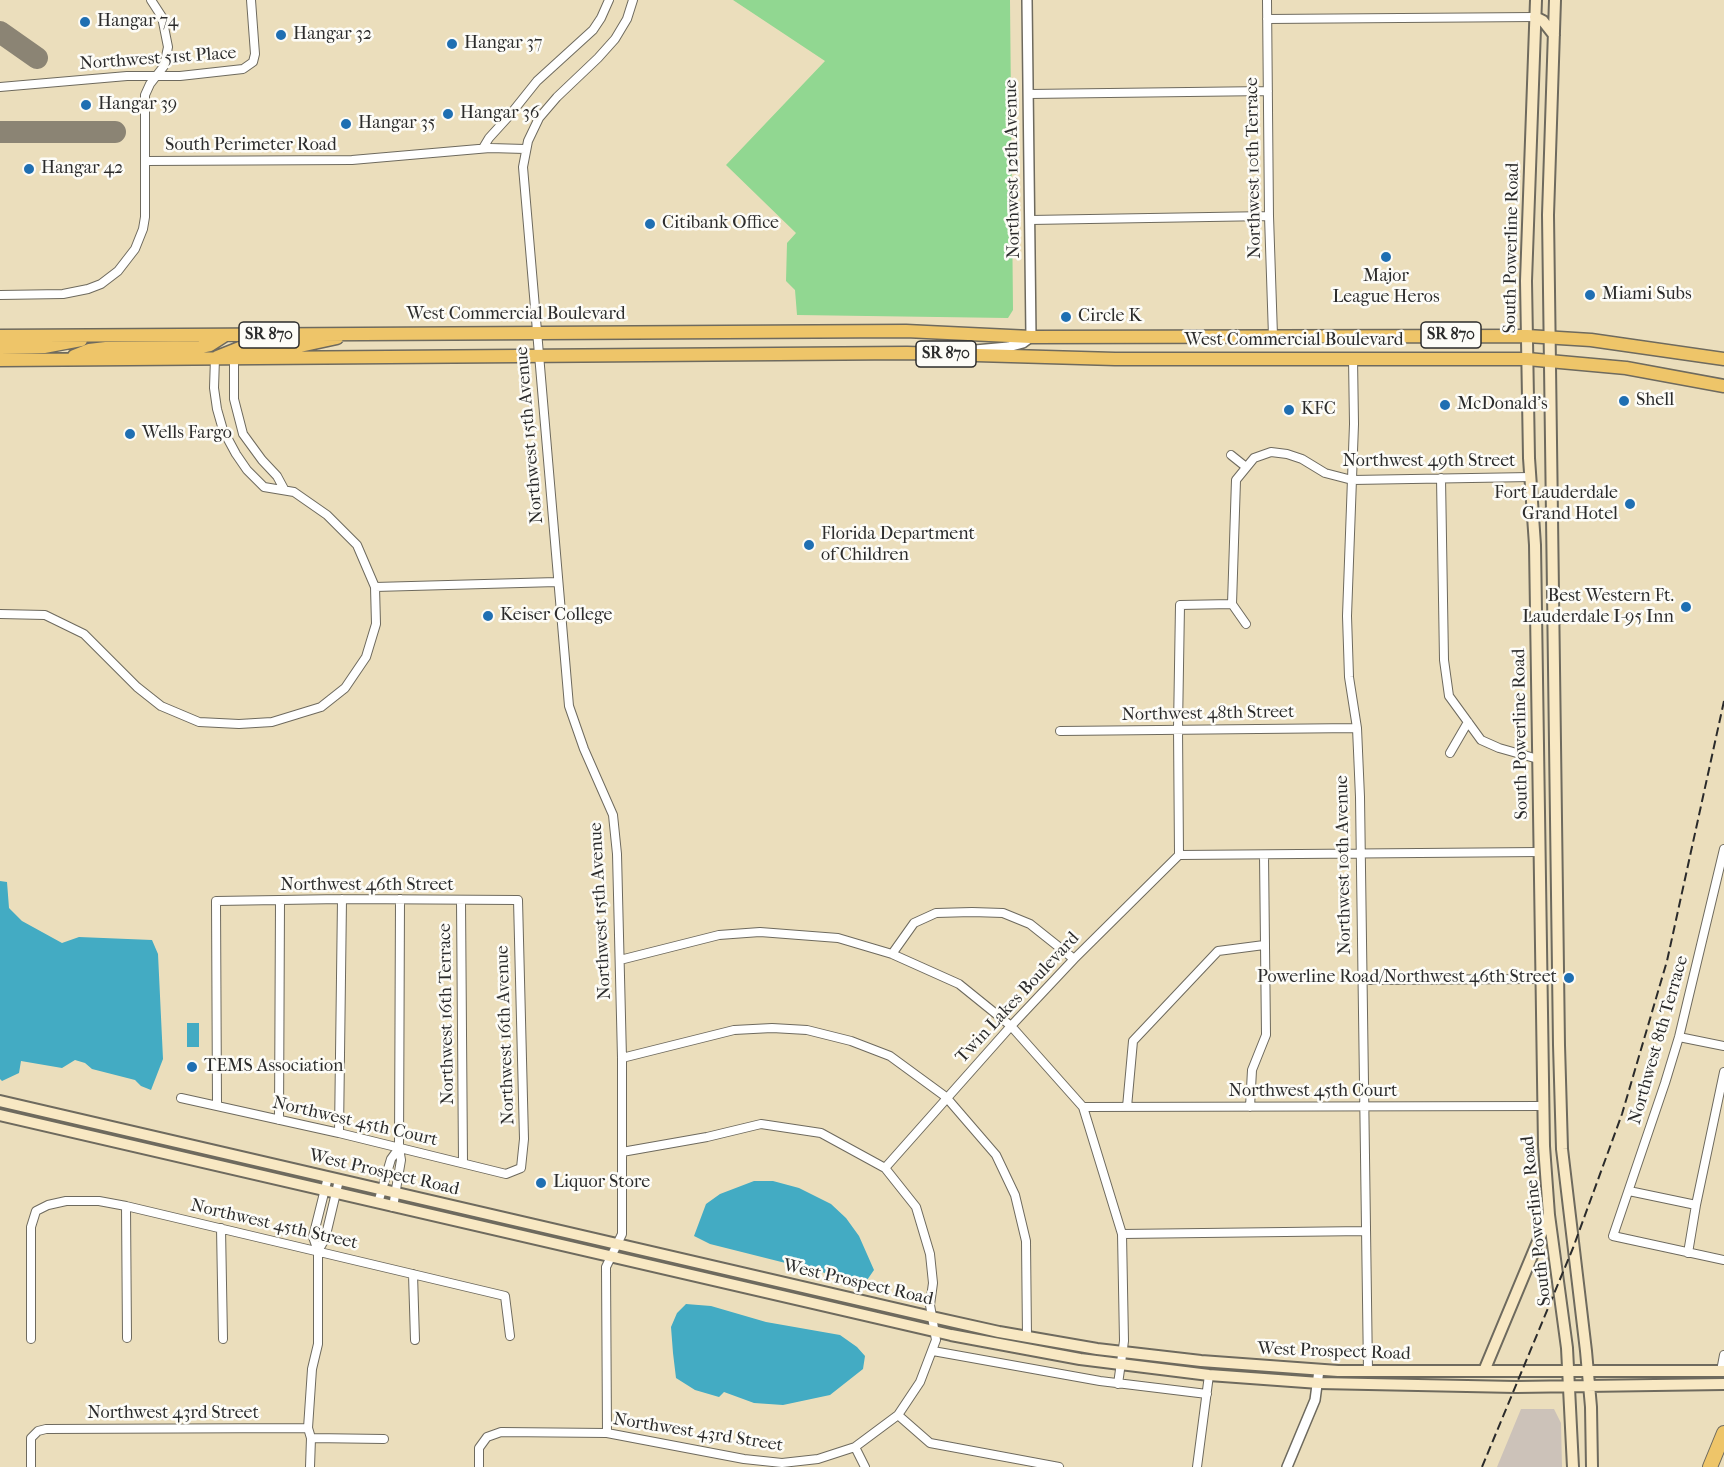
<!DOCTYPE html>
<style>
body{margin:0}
canvas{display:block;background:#ebdebc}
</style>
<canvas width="1724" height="1467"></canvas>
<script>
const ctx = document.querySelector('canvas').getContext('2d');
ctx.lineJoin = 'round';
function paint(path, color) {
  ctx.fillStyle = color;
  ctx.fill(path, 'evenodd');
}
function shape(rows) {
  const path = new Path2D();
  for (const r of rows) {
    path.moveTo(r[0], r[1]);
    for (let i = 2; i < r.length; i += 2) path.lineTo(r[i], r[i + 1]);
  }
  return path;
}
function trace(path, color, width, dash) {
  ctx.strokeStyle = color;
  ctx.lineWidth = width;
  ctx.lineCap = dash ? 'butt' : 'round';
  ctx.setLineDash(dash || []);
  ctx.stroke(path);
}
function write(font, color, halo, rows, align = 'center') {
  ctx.font = font + ' "IM FELL French Canon",serif';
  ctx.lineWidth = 5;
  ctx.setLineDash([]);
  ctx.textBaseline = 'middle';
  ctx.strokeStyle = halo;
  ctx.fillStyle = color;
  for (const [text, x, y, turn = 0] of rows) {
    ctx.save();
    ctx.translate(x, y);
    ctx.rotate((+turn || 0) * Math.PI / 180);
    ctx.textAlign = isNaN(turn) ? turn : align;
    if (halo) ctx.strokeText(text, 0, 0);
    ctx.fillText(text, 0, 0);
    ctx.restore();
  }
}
paint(shape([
 [1521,1409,1554,1409,1561,1423,1562,1467,1497,1467]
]), '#ccc2b9');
paint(shape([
 [733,0,1010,0,1013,310,1008,318,797,315,795,290,786,281,787,243,796,233,726,165,825,61]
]), '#91d791');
paint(shape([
 [0,881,7,882,9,908,22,921,62,943,79,937,152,940,158,954,163,1059,151,1090,141,1086,135,1080,92,1069,85,1063,75,1060,62,1068,21,1061,19,1073,2,1081,0,1079],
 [187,1023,199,1023,199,1047,187,1047],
 [754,1181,773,1181,799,1188,831,1204,846,1218,859,1236,874,1270,865,1283,710,1244,694,1236,706,1204,720,1194],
 [686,1304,711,1306,766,1322,840,1335,857,1347,865,1356,863,1369,830,1395,783,1405,754,1403,724,1392,719,1397,695,1390,676,1378,673,1353,671,1327,677,1313]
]), '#43abc3');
trace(shape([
 [0,32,37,58],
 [0,132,115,132]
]), '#8b8474', 22);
const minor = shape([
 [1267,0,1269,216,1273,336],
 [1267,19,1535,17],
 [0,87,127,76,180,76,243,69,253,62,255,54,251,0],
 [1029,94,1268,91],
 [483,148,489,138,509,116,537,81,593,30,601,18,609,0],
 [145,161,352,160,490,148,525,149],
 [1030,220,1269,216],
 [0,295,63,294,88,289,101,284,118,271,135,249,143,229,145,217,145,95,150,84,164,66,168,47,162,17,151,0],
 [234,358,234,399,243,434,262,460,277,476,284,489],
 [1353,358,1354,424,1347,616,1349,677,1357,728,1360,797,1368,1371],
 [1231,455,1246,467],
 [1441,478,1444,660,1449,696,1481,740,1499,748,1538,759],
 [375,587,557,582],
 [0,614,45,615,84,634,137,687,161,706,199,722,239,724,272,722,321,707,345,688,366,657,376,624,375,587,357,545,327,515,294,492,264,487,247,470,236,454,223,430,217,409,214,388,215,358],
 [1246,624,1232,604,1236,480,1254,458,1271,452,1287,454,1302,459,1325,473,1352,480,1531,477],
 [1060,731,1357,728],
 [1450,753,1468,722],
 [1724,849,1679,1037,1665,1083,1613,1236,1724,1260],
 [1179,855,1540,852],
 [1179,855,1178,728,1180,605,1232,604],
 [461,901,463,1163],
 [892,954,914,923,936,913,972,912,1003,913,1030,924,1074,959],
 [620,960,719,935,760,932,838,938,892,954,959,984,1011,1026,1083,1107,1122,1234,1124,1341,1118,1384],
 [1362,980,1543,979],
 [1679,1037,1724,1046],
 [622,1058,734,1030,772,1028,807,1030,851,1041,890,1056,946,1097,996,1155,1015,1195,1026,1241,1027,1337],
 [181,1098,339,1133,506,1174,521,1168,524,1139,518,900,342,899,216,901,217,1105],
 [1083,1107,1544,1106],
 [1127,1107,1133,1041,1218,951,1264,945],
 [1250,1107,1252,1070,1266,1035,1264,855],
 [279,1120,280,901],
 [339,1133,342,899],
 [622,1152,707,1137,761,1124,821,1133,885,1168,916,1207,930,1254,933,1283,930,1305,936,1340,920,1382,898,1415],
 [885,1168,1011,1026,1074,959,1179,855],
 [1629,1191,1696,1205],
 [378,1203,391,1159,399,1148],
 [126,1206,127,1338],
 [393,1207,401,1160,399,1148,400,899],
 [221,1228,223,1339],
 [1122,1234,1366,1231],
 [318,1251,325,1239,339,1180],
 [1688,1253,1696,1205,1724,1072],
 [413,1274,415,1340],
 [31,1339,31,1227,36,1211,48,1205,66,1201,99,1201,126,1206,505,1296,510,1336],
 [933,1351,1100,1381,1207,1394],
 [1721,1371,1724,1355],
 [607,1433,606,1267,622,1234,622,1058,617,854,613,815,584,749,569,706,523,167,528,141,539,118,557,97,598,58,615,39,627,19,633,0],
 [311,1438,384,1439],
 [855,1447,865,1467],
 [31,1467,31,1438,38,1431,46,1429,308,1428],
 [310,1467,311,1438,308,1428,312,1369,318,1344,318,1251,313,1237,328,1177],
 [479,1467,479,1448,487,1437,501,1432,607,1433,744,1459,782,1463,818,1459,855,1447,898,1415,930,1443,1059,1467],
 [1197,1467,1209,1375]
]);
const tertiary = shape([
 [975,350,1008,347,1023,343,1031,337,1027,0],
 [1287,1467,1315,1400,1319,1370]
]);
const secondary = shape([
 [1536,0,1526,281,1529,458,1535,545,1544,1146,1549,1215,1567,1348,1573,1467],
 [1555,0,1548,215,1559,1045,1562,1149,1586,1351,1591,1407,1592,1467],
 [1535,17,1543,21,1554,35],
 [0,1101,932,1317,999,1332,1097,1349,1201,1361,1338,1371,1724,1371],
 [0,1115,951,1335,1080,1359,1209,1375,1319,1383,1516,1387,1724,1384],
 [1484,1371,1549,1215]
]);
const trunk = shape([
 [0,336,906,331,1031,337,1527,336,1591,340,1724,359],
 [0,348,44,347,81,340],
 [74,356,89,350,106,348,200,347,210,345,224,336],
 [217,357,242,347,300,346,337,338],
 [0,360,907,353,1115,359,1527,359,1626,368,1724,386]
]);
const motorway = shape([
 [1710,1467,1724,1433]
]);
trace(minor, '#6e6a5e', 10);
trace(tertiary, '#6e6a5e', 12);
trace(secondary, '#6e6a5e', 14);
trace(trunk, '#6e6a5e', 15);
trace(motorway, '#6e6a5e', 16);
trace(minor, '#fff', 8);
trace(tertiary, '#fff', 9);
trace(secondary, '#f8e8c3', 10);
trace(trunk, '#eec569', 12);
trace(motorway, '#eec569', 14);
trace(shape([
 [1482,1467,1573,1248,1622,1114,1667,961,1724,701]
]), '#2b2b2b', 2, [9, 4.5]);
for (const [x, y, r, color] of [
 [85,22,6,"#1f6fb2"],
 [281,35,6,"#1f6fb2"],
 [452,44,6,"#1f6fb2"],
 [86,105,6,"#1f6fb2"],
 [448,114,6,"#1f6fb2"],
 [346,124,6,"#1f6fb2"],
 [29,169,6,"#1f6fb2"],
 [650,224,6,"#1f6fb2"],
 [1386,257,6,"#1f6fb2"],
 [1590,295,6,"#1f6fb2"],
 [1066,317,6,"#1f6fb2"],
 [1624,401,6,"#1f6fb2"],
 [1445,405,6,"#1f6fb2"],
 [1289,410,6,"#1f6fb2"],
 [130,434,6,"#1f6fb2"],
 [1630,504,6,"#1f6fb2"],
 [809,545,6,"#1f6fb2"],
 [1686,607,6,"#1f6fb2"],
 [488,616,6,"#1f6fb2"],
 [1569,978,6,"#1f6fb2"],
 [192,1067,6,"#1f6fb2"],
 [541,1183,6,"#1f6fb2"]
]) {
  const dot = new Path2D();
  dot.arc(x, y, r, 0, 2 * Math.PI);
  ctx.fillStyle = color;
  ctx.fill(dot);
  trace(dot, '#fdfcf7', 2);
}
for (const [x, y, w] of [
 [269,335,60],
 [1451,335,60],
 [946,354,60]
]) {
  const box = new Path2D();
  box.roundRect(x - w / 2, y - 13, w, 26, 4.5);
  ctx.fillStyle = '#fdfcf7';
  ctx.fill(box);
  trace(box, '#2b2b2b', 1.5);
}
write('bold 16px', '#2b2b2b', null, [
 ["SR 870",269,335],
 ["SR 870",1451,335],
 ["SR 870",946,354]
]);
write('18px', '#2b2b2b', '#fdfcf7', [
 ["Hangar 74",97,22],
 ["Hangar 32",293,35],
 ["Hangar 37",464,44],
 ["Hangar 39",98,105],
 ["Hangar 36",460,114],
 ["Hangar 35",358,124],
 ["Hangar 42",41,169],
 ["Citibank Office",662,224],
 ["Major",1386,277,"center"],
 ["League Heros",1386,298,"center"],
 ["Miami Subs",1602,295],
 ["Circle K",1078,317],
 ["Shell",1636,401],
 ["McDonald's",1457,405],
 ["KFC",1301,410],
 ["Wells Fargo",142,434],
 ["Fort Lauderdale",1618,494,"right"],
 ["Grand Hotel",1618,515,"right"],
 ["Florida Department",821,535],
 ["of Children",821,556],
 ["Best Western Ft.",1674,597,"right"],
 ["Lauderdale I-95 Inn",1674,618,"right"],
 ["Keiser College",500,616],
 ["Powerline Road/Northwest 46th Street",1557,978,"right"],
 ["TEMS Association",204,1067],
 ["Liquor Store",553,1183]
], 'left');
write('18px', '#2b2b2b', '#fdfcf7', [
 ["Northwest 51st Place",158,59,-4],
 ["South Perimeter Road",251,146],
 ["Northwest 10th Terrace",1254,168,-91],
 ["Northwest 12th Avenue",1013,169,-91],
 ["South Powerline Road",1512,248,-89],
 ["West Commercial Boulevard",516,315],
 ["West Commercial Boulevard",1294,341],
 ["Northwest 15th Avenue",530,435,-95],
 ["Northwest 49th Street",1429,462],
 ["Northwest 48th Street",1208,714,-1],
 ["South Powerline Road",1521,734,-91],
 ["Northwest 10th Avenue",1344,865,-91],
 ["Northwest 46th Street",367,886],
 ["Northwest 15th Avenue",601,911,-93],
 ["Twin Lakes Boulevard",1018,998,-47],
 ["Northwest 16th Terrace",447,1014,-91],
 ["Northwest 16th Avenue",506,1035,-92],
 ["Northwest 8th Terrace",1659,1040,-74],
 ["Northwest 45th Court",1313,1092],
 ["Northwest 45th Court",355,1122,13],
 ["West Prospect Road",384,1173,13],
 ["South Powerline Road",1537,1221,-96],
 ["Northwest 45th Street",274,1225,13],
 ["West Prospect Road",858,1283,13],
 ["West Prospect Road",1334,1352,2],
 ["Northwest 43rd Street",173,1414],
 ["Northwest 43rd Street",698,1433,9]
]);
</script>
